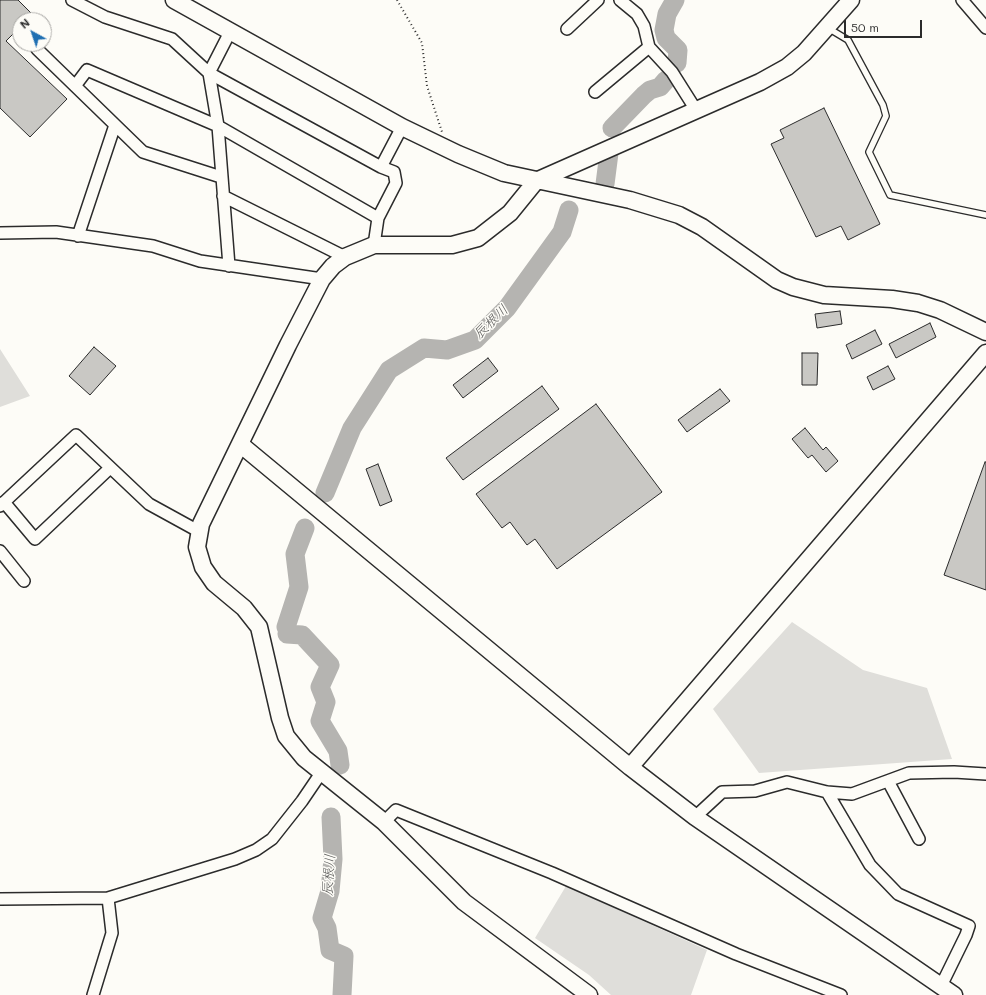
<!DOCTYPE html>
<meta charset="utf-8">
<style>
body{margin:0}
#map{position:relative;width:986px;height:995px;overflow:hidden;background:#fdfcf7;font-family:Mali,sans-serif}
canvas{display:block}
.north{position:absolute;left:12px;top:12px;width:40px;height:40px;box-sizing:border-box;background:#fdfcf7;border:1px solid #a9a8a5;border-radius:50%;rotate:320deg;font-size:11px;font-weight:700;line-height:16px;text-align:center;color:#2b2b2b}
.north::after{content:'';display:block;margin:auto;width:14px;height:18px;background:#1f6fb2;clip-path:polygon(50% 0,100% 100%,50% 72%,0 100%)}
.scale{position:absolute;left:844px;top:20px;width:78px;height:18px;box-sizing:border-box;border:2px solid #2b2b2b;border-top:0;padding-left:5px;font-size:12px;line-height:14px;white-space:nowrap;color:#2b2b2b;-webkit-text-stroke:3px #fdfcf7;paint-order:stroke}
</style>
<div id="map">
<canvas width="986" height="995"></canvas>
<div class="north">N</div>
<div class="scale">50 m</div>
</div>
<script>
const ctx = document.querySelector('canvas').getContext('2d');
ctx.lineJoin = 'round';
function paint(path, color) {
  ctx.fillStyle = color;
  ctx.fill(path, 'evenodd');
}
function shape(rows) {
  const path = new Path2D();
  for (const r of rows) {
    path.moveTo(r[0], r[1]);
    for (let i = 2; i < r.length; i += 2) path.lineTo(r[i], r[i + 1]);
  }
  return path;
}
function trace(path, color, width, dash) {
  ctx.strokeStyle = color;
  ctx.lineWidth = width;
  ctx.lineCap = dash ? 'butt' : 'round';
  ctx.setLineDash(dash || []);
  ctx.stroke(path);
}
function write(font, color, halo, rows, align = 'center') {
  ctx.font = font + ' Mali,"Klee One",sans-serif';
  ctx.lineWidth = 3;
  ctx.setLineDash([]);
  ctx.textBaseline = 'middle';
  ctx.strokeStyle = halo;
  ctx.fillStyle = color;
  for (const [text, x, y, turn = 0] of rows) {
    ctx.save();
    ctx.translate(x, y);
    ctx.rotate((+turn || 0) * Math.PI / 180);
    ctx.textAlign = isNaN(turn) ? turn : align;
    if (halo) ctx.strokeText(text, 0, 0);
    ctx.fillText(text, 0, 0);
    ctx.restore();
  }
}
paint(shape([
 [0,349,30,396,0,407],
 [792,622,863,670,927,688,952,759,759,773,713,709],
 [566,886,707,950,691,995,611,995,589,975,535,938]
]), '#dfdeda');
trace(shape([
 [675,0,667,14,664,30,666,38,678,50,677,63],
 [612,128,644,95,650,90,660,87,666,80],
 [605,184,609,153],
 [325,493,352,428,389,370,424,348,447,350,475,340,507,308,562,232,569,210],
 [286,627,299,587,295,554,305,528],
 [287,634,302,635,330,665,320,687,326,702,320,721,338,751,340,765],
 [331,817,333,859,330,891,322,918,327,928,330,950,344,956,342,995]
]), '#b5b4b1', 19);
const building = shape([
 [0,0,18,0,32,14,27,20,20,20,20,27,6,41,67,99,30,137,0,108,0,0],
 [824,108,880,224,848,240,841,226,816,237,771,144,784,138,780,130,824,108],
 [840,311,842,324,817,328,815,314,840,311],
 [930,323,936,337,896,358,889,344,930,323],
 [875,330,882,344,852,359,846,345,875,330],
 [94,347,116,366,90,395,69,376,94,347],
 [802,353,818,353,817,385,802,385,802,353],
 [488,358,498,371,463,398,453,385,488,358],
 [888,366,895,379,873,390,867,377,888,366],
 [542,386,559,409,463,480,446,458,542,386],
 [720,389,730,401,687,432,678,420,720,389],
 [596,404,662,492,557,569,535,539,527,545,510,522,502,528,476,494,596,404],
 [805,428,823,450,826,447,838,461,826,472,812,455,808,458,792,439,805,428],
 [985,462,986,462,986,590,944,575,985,462],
 [378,464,392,501,380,506,366,469,378,464]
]);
paint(building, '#c9c8c4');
trace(building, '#2b2b2b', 1);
const lane = shape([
 [828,28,848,40,883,105,886,116,869,152,890,195,986,215]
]);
const street = shape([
 [72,0,105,17,172,39,209,73,381,167,394,172,396,183,378,218,374,245],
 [620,0,637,14,644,26,649,47,672,72,696,110],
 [962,0,986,28],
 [567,29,598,0],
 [37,49,143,152,221,177],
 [75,86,87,70,218,126,378,218],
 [595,92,649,47],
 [381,167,402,127],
 [223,196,345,257],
 [0,233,56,232,153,246,200,261,322,279],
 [78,236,115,125],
 [229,266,218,126,209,73,230,32],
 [4,502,35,539,110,468],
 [0,506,76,435,149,504,200,532],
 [0,551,24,581],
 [888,781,919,839],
 [827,792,870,865,898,894,969,926,966,935,941,986],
 [695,817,722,792,755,791,787,782,827,792,852,794,909,773,954,772,986,774],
 [384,822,396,810,552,873,736,954,841,995],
 [0,899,108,898,235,859,256,850,272,839,302,801,321,773],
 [93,995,112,933,108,898]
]);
const secondary = shape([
 [174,0,402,127,458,154,504,173,630,200,679,215,702,227,777,280,793,287,824,295,892,299,918,303,940,310,986,332],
 [240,444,630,767],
 [589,995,464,902,384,822,304,758,286,736,280,718,259,627,244,608,214,583,203,567,197,547,201,524,288,345,322,279,333,266,345,257,374,245,452,245,478,238,510,213,536,181,760,82,787,67,804,53,851,0],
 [954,995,695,817,630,767,986,353]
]);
trace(lane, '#2b2b2b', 8);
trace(street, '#2b2b2b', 14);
trace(secondary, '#2b2b2b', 19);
trace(shape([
 [397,0,422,43,427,86,442,132]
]), '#2b2b2b', 2, [1, 3]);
trace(lane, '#fdfcf7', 5.5);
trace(street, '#fdfcf7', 11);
trace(secondary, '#fdfcf7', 16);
write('italic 14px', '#5b5b5a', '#fdfcf7', [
 ["辰根川",491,322,-44],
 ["辰根川",329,875,-86]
]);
</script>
